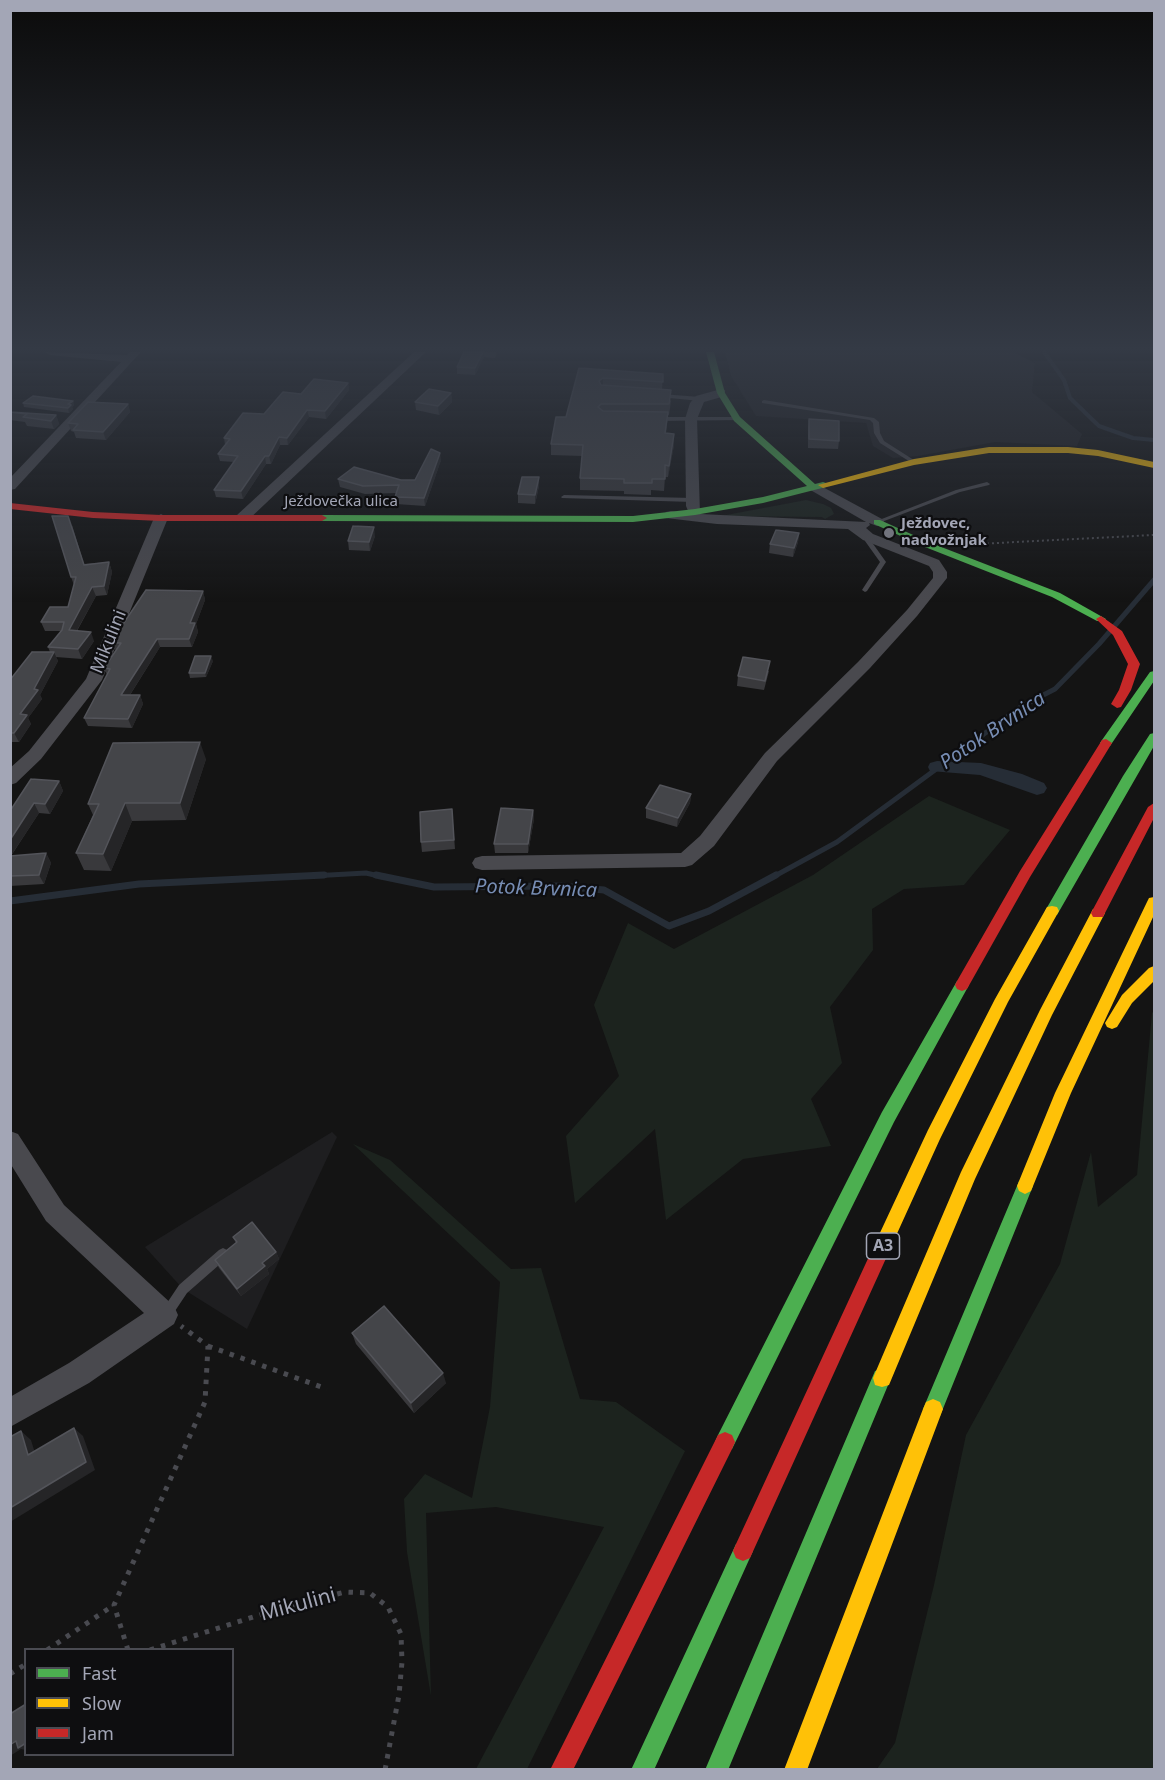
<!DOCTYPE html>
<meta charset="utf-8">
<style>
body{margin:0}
#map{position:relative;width:1165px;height:1780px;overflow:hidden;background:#141414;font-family:"Noto Sans",sans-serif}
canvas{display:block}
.frame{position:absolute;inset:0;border:12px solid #a3a6b6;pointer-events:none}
.legend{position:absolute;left:24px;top:1648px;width:210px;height:108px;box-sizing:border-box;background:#0e0e10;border:2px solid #4a4b52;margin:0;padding:8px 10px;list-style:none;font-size:18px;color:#a3a6b6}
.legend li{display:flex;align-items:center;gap:12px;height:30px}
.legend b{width:30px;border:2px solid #4a4b52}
</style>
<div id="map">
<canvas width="1165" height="1780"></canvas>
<div class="frame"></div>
<ul class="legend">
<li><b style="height:8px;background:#4caf50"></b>Fast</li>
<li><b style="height:8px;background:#ffc107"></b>Slow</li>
<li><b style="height:8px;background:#c62828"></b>Jam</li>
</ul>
</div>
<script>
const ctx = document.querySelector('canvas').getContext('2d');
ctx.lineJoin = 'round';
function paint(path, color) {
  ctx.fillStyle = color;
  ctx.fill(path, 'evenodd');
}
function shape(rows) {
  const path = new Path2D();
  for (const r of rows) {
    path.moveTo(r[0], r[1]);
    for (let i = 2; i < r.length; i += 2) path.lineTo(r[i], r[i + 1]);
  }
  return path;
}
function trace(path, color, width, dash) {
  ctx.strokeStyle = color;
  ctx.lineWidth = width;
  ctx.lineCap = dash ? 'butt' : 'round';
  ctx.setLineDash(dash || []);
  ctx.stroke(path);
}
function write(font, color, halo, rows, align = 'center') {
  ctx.font = font + ' "Noto Sans",sans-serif';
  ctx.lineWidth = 4.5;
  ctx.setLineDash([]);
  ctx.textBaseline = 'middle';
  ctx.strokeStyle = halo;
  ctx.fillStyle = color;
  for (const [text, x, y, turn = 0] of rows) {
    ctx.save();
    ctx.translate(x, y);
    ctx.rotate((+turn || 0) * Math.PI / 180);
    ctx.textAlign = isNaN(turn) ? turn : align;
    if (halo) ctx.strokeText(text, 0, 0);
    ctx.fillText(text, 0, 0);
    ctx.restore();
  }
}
paint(shape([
 [725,352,1013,352,1035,363,1032,392,1082,434,1077,446,995,442,918,456,893,458,873,446,866,423,756,416,731,376],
 [332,1132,337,1137,247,1329,183,1289,145,1247]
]), '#1e1e20');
paint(shape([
 [806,500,823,504,831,508,834,514,825,519,822,517,721,516],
 [929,796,1010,830,964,885,904,889,872,909,873,950,830,1007,842,1063,811,1099,831,1146,743,1159,666,1220,655,1129,575,1203,566,1136,619,1076,594,1005,628,923,674,949,813,875],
 [1154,1011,1154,1769,877,1769,895,1743,934,1585,966,1435,1060,1264,1091,1152,1098,1207,1137,1175,1152,1013],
 [353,1144,390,1160,511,1269,541,1268,580,1399,616,1402,685,1451,527,1769,476,1769,604,1527,496,1507,426,1513,431,1696,407,1552,404,1499,425,1474,472,1498,490,1407,500,1282]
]), '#1c231e');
trace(shape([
 [1044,352,1064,380,1070,398,1099,426,1133,438,1154,440]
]), '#262d36', 4);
trace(shape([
 [293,877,366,873,383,877],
 [773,877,837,842,1022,706,1055,689,1099,644,1154,580]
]), '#262d36', 5);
trace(shape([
 [376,875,434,887,561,886,604,890,669,926,709,911,776,875],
 [10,901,139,884,324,875]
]), '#262d36', 7);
paint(shape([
 [937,761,981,763,1022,774,1044,783,1047,788,1044,793,1037,795,980,775,930,771,928,767,930,763,937,761]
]), '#262d36');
trace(shape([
 [977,544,1154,535]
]), '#494a50', 2, [2, 3]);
trace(shape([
 [208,1346,327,1389],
 [47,1650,114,1605],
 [128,1650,114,1605,205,1402,208,1346,181,1326],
 [150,1650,275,1610,345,1592,370,1593,388,1607,401,1634,402,1662,399,1695,385,1770],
 [10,1674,26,1664]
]), '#494a50', 5, [4.5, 7]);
paint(shape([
 [661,394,700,397,703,399,700,401,659,397,659,395,661,394],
 [764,400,874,418,879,422,880,433,884,441,917,462,912,463,880,443,874,433,873,423,870,420,762,403,762,401,764,400],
 [737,417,739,418,739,420,655,421,652,419,655,417,737,417],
 [987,482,990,484,989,485,960,492,879,523,874,522,956,490,987,482],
 [564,495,693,498,696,500,693,502,562,498,561,497,564,495],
 [868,535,871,537,871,541,886,562,867,591,865,592,862,590,880,562,865,541,865,537,868,535],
 [223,1248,227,1250,229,1254,227,1258,187,1293,171,1317,167,1319,163,1317,161,1313,163,1309,179,1285,219,1250,223,1248]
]), '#49494e');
paint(shape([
 [45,352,127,355,129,352,141,352,15,489,10,490,10,478,121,362,50,355,45,352],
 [414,352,426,352,247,521,237,521,235,518,237,515,414,352],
 [721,389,725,390,725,396,704,402,697,419,700,514,866,522,807,488,809,485,819,485,882,519,884,522,882,525,877,526,869,523,870,525,866,528,873,534,939,560,947,572,947,578,917,616,870,668,777,761,714,846,692,865,685,867,482,870,475,868,472,863,475,858,482,856,681,853,700,836,765,753,858,662,907,610,933,578,933,572,929,566,863,540,848,529,717,524,666,518,664,515,666,512,671,511,689,513,686,506,685,419,690,403,696,396,721,389],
 [161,514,168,518,102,680,41,759,16,783,10,785,10,768,29,751,86,679,154,518,161,514],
 [10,1131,18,1134,64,1205,174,1306,178,1315,174,1324,89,1383,10,1427,10,1397,69,1363,144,1313,46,1221,10,1163,10,1131]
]), '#49494e');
paint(shape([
 [706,352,714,352,725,393,740,417,815,484,823,482,826,483,826,487,763,503,695,515,633,522,322,521,317,518,322,515,633,516,695,509,763,497,807,486,734,421,717,393,706,352],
 [874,520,880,520,931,543,1060,593,1106,619,1105,621,1097,621,1052,597,925,547,874,524,874,520],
 [1154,671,1154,681,1110,746,1102,746,1100,743,1102,740,1150,672,1154,671],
 [1154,733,1154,746,1057,915,1047,915,1045,911,1123,776,1150,734,1154,733],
 [962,979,967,981,969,985,894,1122,732,1449,725,1452,718,1449,715,1442,718,1435,882,1112,957,981,962,979],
 [1025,1178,1031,1181,1033,1186,940,1416,933,1419,926,1416,923,1409,1017,1186,1019,1181,1025,1178],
 [882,1369,889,1371,891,1378,728,1770,705,1770,875,1371,882,1369],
 [743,1541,750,1544,753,1551,654,1770,631,1770,736,1544,743,1541]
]), '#4caf50');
paint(shape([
 [989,447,1068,447,1098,450,1154,462,1154,468,1098,456,1068,453,989,453,914,465,823,488,818,485,914,459,989,447],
 [1154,897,1154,915,1071,1093,1031,1191,1025,1194,1019,1191,1017,1186,1055,1093,1147,902,1149,898,1154,897],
 [1052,906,1057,907,1059,911,1008,1002,940,1139,890,1249,884,1251,878,1249,875,1243,878,1237,928,1130,995,999,1047,907,1052,906],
 [1098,908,1103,909,1105,913,1052,1015,975,1179,889,1385,882,1387,875,1385,873,1378,961,1172,1040,1010,1093,909,1098,908],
 [1154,966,1154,981,1132,1003,1117,1027,1112,1029,1107,1027,1105,1023,1122,995,1149,968,1154,966],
 [933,1399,940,1402,943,1409,807,1770,784,1770,923,1409,926,1402,933,1399]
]), '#ffc107');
paint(shape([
 [10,503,93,512,161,515,322,515,327,518,322,521,161,521,93,518,10,509,10,503],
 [1101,616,1122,631,1140,664,1131,690,1121,707,1117,708,1111,704,1119,690,1128,664,1113,635,1096,619,1101,616],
 [1106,739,1112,743,1030,877,967,989,962,991,957,989,955,985,957,981,1020,871,1102,740,1106,739],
 [1154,803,1154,818,1105,913,1103,917,1093,917,1091,913,1148,807,1154,803],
 [884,1235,890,1237,893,1243,750,1558,743,1561,736,1558,733,1551,736,1544,878,1237,884,1235],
 [725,1432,732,1435,735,1442,732,1449,573,1770,550,1770,718,1435,725,1432]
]), '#c62828');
paint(shape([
 [464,352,497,352,495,358,484,357,475,375,457,374,457,367],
 [579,368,663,374,662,390,671,401,669,415,668,415,666,434,674,445,668,477,665,477,664,491,651,490,651,495,624,494,624,491,580,490,580,478,582,456,551,455,551,444,566,417],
 [348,383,349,390,326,419,309,417,288,445,280,445,271,464,266,464,243,499,216,497,214,490,234,462,220,461,218,454,225,445,224,438,264,414,301,394],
 [451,393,452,402,439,415,416,410,415,402],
 [73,401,74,405,72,407,73,409,69,413,24,407,23,403],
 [128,404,130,412,106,440,76,438,74,432,71,431,68,423],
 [10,412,56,415,59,424,54,429,27,426,25,422,10,420],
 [809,419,839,441,838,449,808,448,808,427],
 [441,460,425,506,396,504,395,497,396,493,365,494,340,487,338,479,415,480],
 [539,477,539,486,535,504,518,503,518,494],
 [72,525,84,564,109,562,112,572,107,595,96,596,77,631,94,641,82,659,56,657,58,661,40,695,42,699,28,718,31,724,19,742,10,742,10,680,50,652,48,647,61,631,45,631,41,622,68,607,74,585,71,577],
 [799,533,798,542,793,557,769,553,770,544],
 [375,536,370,551,349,550,348,541],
 [203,591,205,600,196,624,198,632,192,647,160,647,130,695,140,695,143,704,132,728,88,726,84,718,107,675,104,668,116,651,113,643],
 [213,661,206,677,190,678,189,673],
 [769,671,764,690,737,686,738,676],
 [206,759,186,820,132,821,111,871,84,870,76,853,93,815,88,804],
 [59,781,63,791,50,814,39,813,11,856,46,853,51,863,44,884,10,886,10,811],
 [691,794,690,803,677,827,646,818,646,808],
 [452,809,455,849,422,852,421,842],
 [533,810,534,819,528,853,495,853,494,844],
 [233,1237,276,1252,279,1259,267,1269,269,1274,241,1296,219,1268,215,1260,236,1243],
 [352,1333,446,1383,414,1413,356,1344]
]), '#39393c');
paint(shape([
 [483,352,484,352,484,357,475,375,475,368],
 [603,378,603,389,599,381],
 [348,383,349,390,326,419,325,411],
 [451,393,452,402,439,415,438,406],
 [73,401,74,405,72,407,73,409,69,413,68,408,68,404],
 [128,404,130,412,106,440,103,432],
 [307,410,309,417,288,445,287,438],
 [56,415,59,424,54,429,51,421],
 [674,434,674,445,668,477,669,466],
 [279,437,280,445,271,464,269,456],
 [440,453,441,460,425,506,424,498],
 [265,456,266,464,243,499,241,491],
 [539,477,539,486,535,504,535,495],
 [374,527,375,536,370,551,369,542],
 [799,533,798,542,793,557,794,548],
 [109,562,112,572,107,595,104,586],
 [92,587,96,596,72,639,69,630],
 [203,591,205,600,196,624,198,632,192,647,189,639,190,623],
 [91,632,94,641,82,659,78,649],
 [157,639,160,647,124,704,121,695],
 [54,652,58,661,40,695,42,699,28,718,31,724,19,742,14,733,20,714],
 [211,656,213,661,206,677,205,673],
 [140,695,143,704,132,728,128,719],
 [200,742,206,759,186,820,180,803],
 [59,781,63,791,50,814,45,804],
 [691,794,690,803,677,827,678,818],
 [34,803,39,813,10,857,10,840],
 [125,803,132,821,111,871,103,854],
 [533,810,534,819,528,853,528,844],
 [46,853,51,863,44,884,39,875],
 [276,1252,279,1259,267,1269,269,1274,241,1296,237,1289,262,1263],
 [443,1373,446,1383,414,1413,411,1403],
 [74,1428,83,1436,95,1470,10,1522,10,1508],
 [21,1431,31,1440,38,1463,28,1455],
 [16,1741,26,1743,26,1750,21,1749,10,1756,10,1745]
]), '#252527');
const building = shape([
 [464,352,483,352,475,368,457,367,464,352],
 [579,368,663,374,663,382,603,378,599,381,601,385,671,390,669,404,601,404,598,407,603,411,668,412,665,433,674,434,669,466,665,465,665,479,652,479,652,483,624,483,624,479,580,478,583,445,551,444,556,417,566,417,579,368],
 [314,379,348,383,325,411,307,410,287,438,279,437,269,456,265,456,241,491,214,490,238,456,218,454,230,439,224,438,243,413,264,414,283,392,301,394,314,379],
 [429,389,451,393,438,406,415,402,429,389],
 [33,396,73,401,68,404,71,405,68,408,23,403,33,396],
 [88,402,128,404,103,432,73,430,78,424,68,423,88,402],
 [10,412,56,415,51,421,23,417,27,414,10,412],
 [809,419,839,421,839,441,809,439,809,419],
 [431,449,440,453,424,498,395,497,399,485,363,486,338,479,354,467,401,480,415,480,431,449],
 [522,477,539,477,535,495,518,494,522,477],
 [52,516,68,516,84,565,109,562,104,586,92,587,69,630,91,632,78,649,48,647,62,630,64,622,41,622,50,607,68,607,76,577,71,577,52,516],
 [353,526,374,527,369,542,348,541,353,526],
 [776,530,799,533,794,548,770,544,776,530],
 [146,590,203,591,190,623,195,623,189,639,157,639,121,695,140,695,128,719,84,718,110,669,104,668,121,643,113,643,117,633,146,590],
 [32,652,54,652,34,689,38,690,20,714,27,715,14,733,10,733,10,680,32,652],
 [195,656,211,656,205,673,189,673,195,656],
 [743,657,770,661,765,681,738,676,743,657],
 [200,742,180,803,125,803,103,854,76,853,99,804,88,804,113,743,200,742],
 [31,779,59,781,45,804,34,803,10,840,10,811,31,779],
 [660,785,691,794,678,818,646,808,660,785],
 [501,808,533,810,528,844,494,844,501,808],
 [452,809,454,840,421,842,420,812,452,809],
 [46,853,39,875,10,876,10,856,46,853],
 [252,1222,276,1252,262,1263,265,1266,237,1289,215,1260,237,1242,233,1237,252,1222],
 [384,1306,443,1373,411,1403,352,1333,384,1306],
 [74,1428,86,1462,10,1508,10,1437,21,1431,28,1455,74,1428],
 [26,1704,26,1743,18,1748,16,1741,10,1745,10,1714,26,1704]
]);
paint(building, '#444549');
trace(building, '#53545a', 1.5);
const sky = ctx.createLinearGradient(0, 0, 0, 602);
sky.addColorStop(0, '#0b0b0b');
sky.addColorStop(0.58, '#343a45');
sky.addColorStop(1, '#343a4500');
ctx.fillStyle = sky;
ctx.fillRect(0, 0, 1165, 602);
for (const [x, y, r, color] of [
 [889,533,6,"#71737d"]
]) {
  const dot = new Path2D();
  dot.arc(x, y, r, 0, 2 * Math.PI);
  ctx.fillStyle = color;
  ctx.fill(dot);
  trace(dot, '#0e0e10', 2);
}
write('15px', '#a3a6b6', '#0e0e10', [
 ["Ježdovečka ulica",341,502]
]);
write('bold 15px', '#a3a6b6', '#0e0e10', [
 ["Ježdovec,",901,524],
 ["nadvožnjak",901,541]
], 'left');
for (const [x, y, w] of [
 [883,1246,33]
]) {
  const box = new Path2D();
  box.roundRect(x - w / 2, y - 13, w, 26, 4.5);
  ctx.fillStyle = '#0e0e10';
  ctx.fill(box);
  trace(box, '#a3a6b6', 1.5);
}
write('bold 16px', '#a3a6b6', null, [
 ["A3",883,1246]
]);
write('18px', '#a3a6b6', '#0e0e10', [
 ["Mikulini",109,642,-68]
]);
write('italic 20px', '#778db4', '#0e0e10', [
 ["Potok Brvnica",993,731,-34],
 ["Potok Brvnica",536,889,2]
]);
write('21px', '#a3a6b6', '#0e0e10', [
 ["Mikulini",298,1605,-15]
]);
</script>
